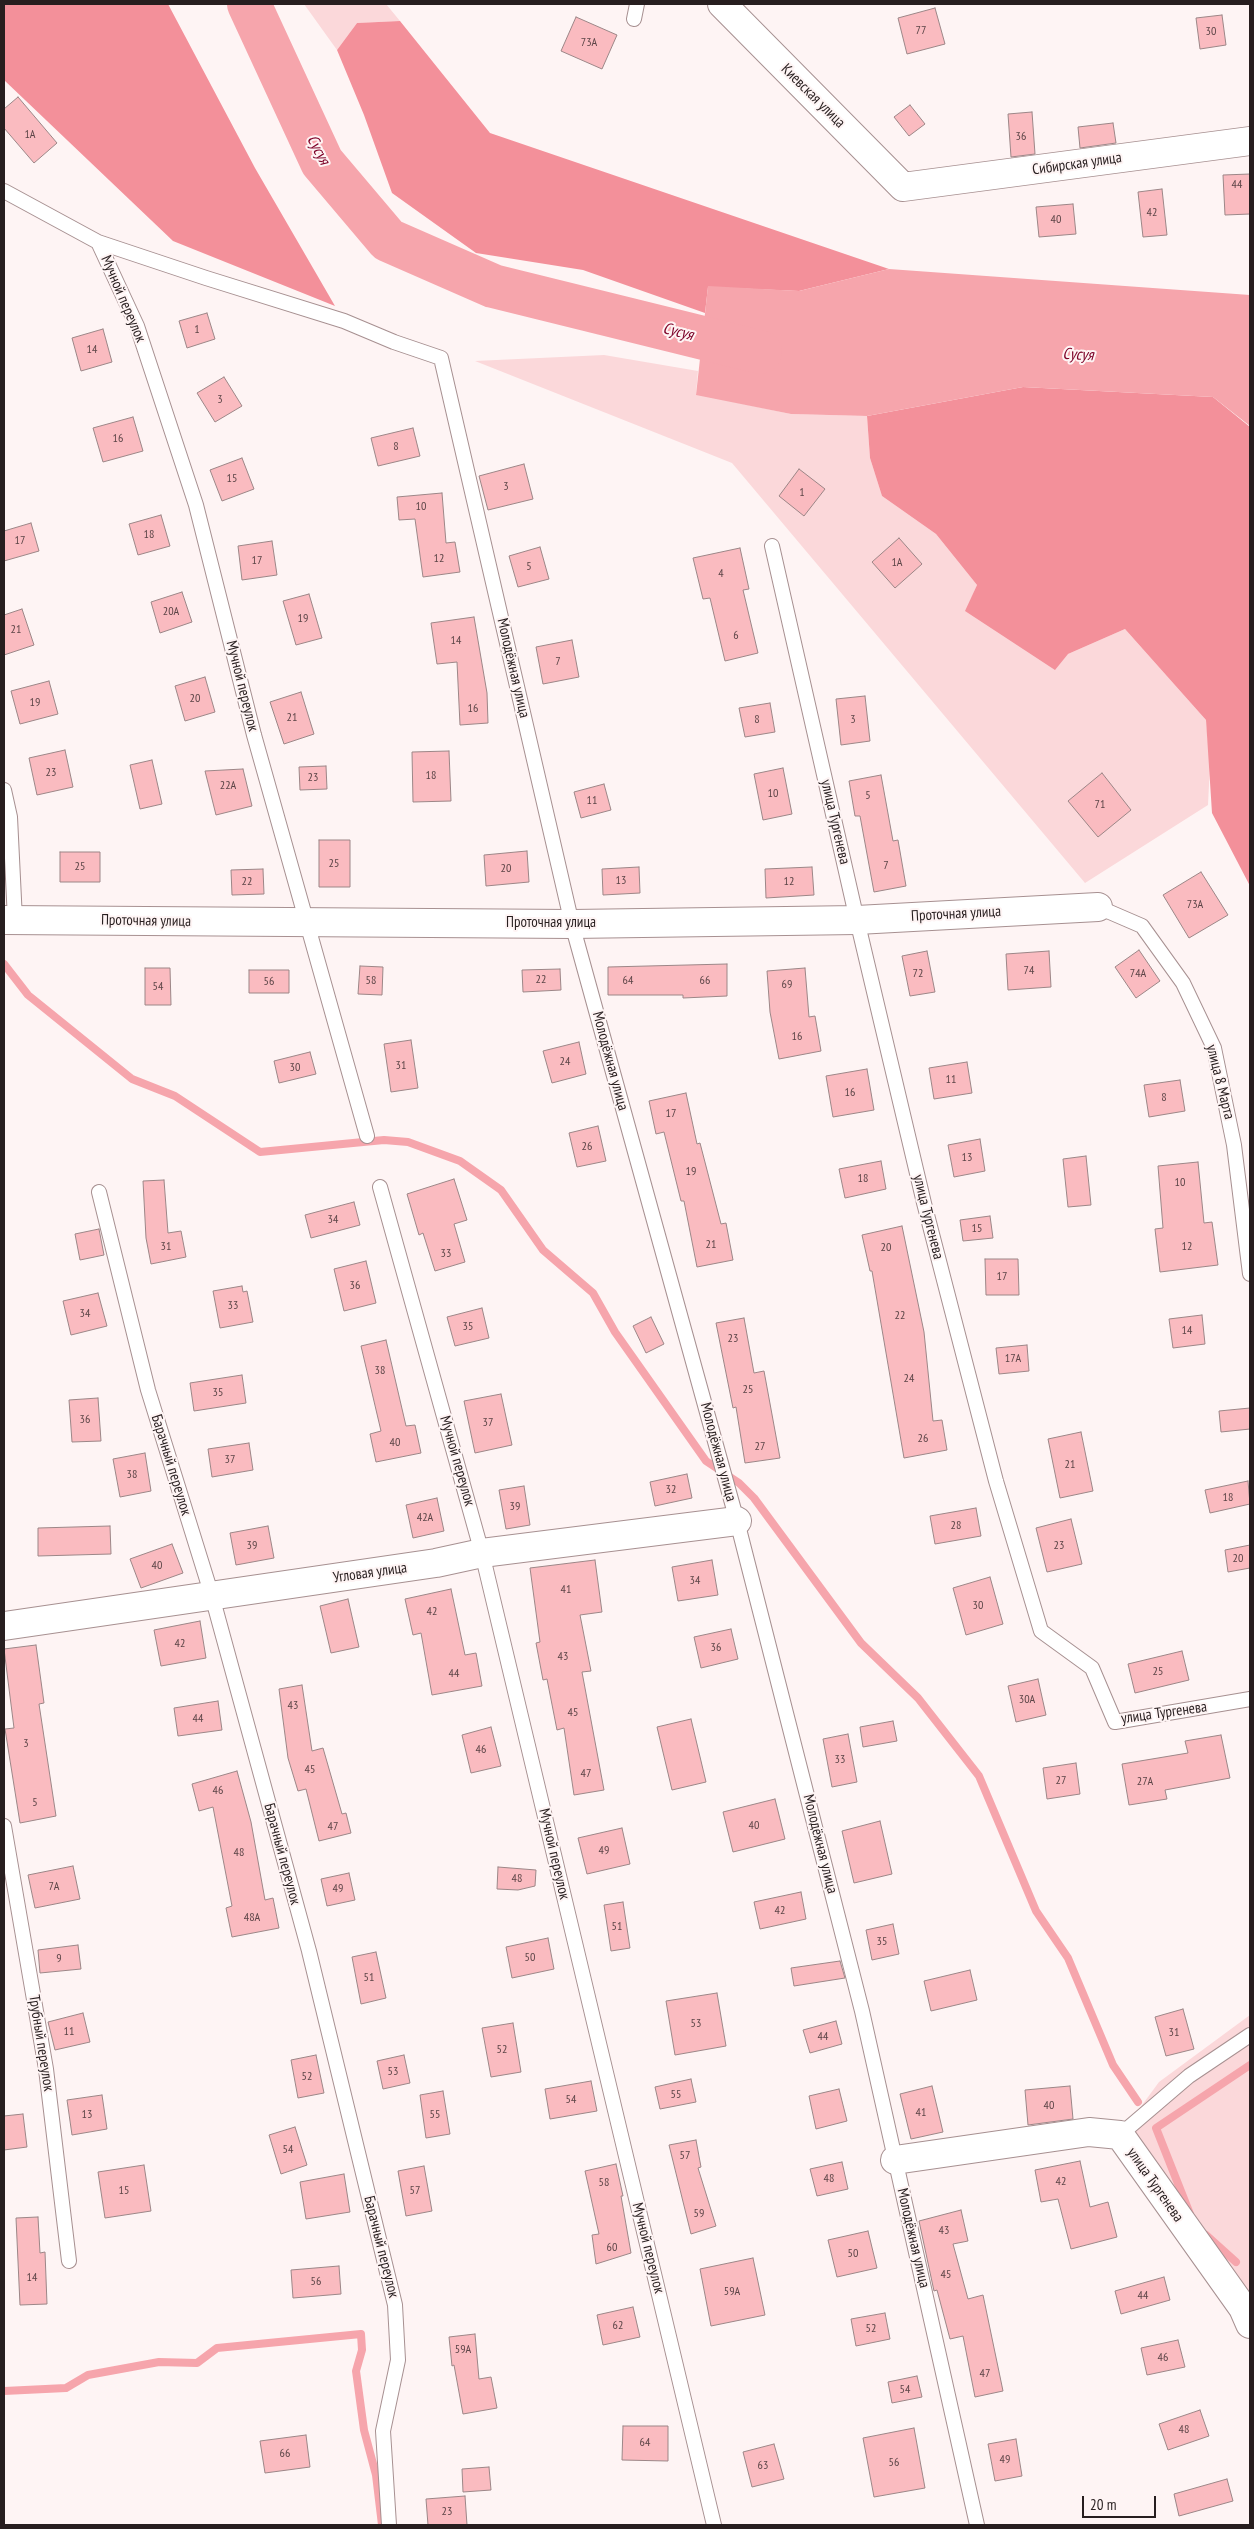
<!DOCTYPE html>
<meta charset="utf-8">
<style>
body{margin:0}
#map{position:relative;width:1254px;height:2529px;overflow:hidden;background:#fef4f4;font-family:"PT Sans Narrow",sans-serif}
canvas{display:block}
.frame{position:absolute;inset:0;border:5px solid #271e1f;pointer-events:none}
.scale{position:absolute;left:1082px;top:2496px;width:74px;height:22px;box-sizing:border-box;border:2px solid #271e1f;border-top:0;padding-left:6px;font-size:15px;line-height:18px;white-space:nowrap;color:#271e1f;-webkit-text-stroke:4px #fef4f4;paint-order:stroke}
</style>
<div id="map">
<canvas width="1254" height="2529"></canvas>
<div class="frame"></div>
<div class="scale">20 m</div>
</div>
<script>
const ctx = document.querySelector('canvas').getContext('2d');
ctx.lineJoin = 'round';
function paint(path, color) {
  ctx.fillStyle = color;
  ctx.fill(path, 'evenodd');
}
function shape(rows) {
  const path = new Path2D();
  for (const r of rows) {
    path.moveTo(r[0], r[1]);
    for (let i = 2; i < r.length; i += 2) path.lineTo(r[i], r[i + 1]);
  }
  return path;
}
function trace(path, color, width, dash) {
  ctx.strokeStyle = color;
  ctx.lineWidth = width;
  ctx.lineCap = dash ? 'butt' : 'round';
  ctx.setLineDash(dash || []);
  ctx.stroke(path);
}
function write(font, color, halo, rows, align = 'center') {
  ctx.font = font + ' "PT Sans Narrow",sans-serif';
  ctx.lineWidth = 4;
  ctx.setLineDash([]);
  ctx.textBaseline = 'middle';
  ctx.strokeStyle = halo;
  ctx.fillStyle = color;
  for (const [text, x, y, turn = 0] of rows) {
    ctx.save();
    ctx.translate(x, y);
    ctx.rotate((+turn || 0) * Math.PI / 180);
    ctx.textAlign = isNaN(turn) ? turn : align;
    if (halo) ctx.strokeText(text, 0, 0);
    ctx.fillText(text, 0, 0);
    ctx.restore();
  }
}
paint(shape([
 [304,4,386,4,400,21,357,23,337,50],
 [604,355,698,371,696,394,791,414,867,416,870,458,882,496,936,534,977,585,966,611,1068,654,1125,629,1206,720,1210,764,1208,805,1085,883,732,463,475,361],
 [1250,2015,1250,2307,1120,2135,1159,2082]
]), '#fbd8da');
paint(shape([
 [4,4,168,4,255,168,335,306,173,241,4,80],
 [400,21,490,133,889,269,799,291,708,287,705,313,583,270,476,253,392,193,364,115,337,50,357,23],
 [1023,387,1213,397,1250,427,1250,886,1212,813,1206,720,1125,629,1068,654,1055,670,965,611,977,585,936,534,882,496,870,458,867,416]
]), '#f3909a');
paint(shape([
 [889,269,1250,295,1250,426,1213,397,1023,387,867,416,791,414,696,395,708,286,799,291]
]), '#f6a5ac');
trace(shape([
 [4,964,28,995,132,1079,175,1096,260,1152,384,1140,408,1142,460,1161,501,1190,543,1250,593,1293,615,1332,706,1461,739,1483,754,1498,861,1643,918,1698,979,1776,1036,1911,1068,1958,1113,2065,1138,2102],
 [1190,2214,1156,2128,1250,2065],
 [1206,2235,1236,2262],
 [4,2391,66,2388,88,2375,159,2362,197,2363,217,2348,361,2334,362,2350,356,2371,364,2430,376,2475,382,2525]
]), '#f6a5ac', 8);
trace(shape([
 [249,4,322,162,388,240,493,286,760,352]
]), '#f6a5ac', 44);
const building = shape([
 [935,8,945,44,907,54,898,18,935,8],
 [1222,15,1226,45,1200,49,1196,18,1222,15],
 [576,17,617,35,602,69,561,51,576,17],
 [18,97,57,143,34,163,4,128,4,109,18,97],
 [910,105,925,124,909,136,894,117,910,105],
 [1032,112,1035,154,1011,157,1008,114,1032,112],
 [1113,123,1116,143,1080,148,1078,127,1113,123],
 [1250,174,1250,214,1225,215,1223,175,1250,174],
 [1162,189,1167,235,1143,237,1138,192,1162,189],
 [1073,204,1076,234,1039,237,1036,207,1073,204],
 [207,313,215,339,187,348,179,321,207,313],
 [103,329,112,362,81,371,72,338,103,329],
 [224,377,242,406,215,422,197,393,224,377],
 [133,417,143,451,103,462,93,428,133,417],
 [413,428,420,456,378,466,371,438,413,428],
 [242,458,254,489,222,501,210,470,242,458],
 [524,464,533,499,488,510,479,476,524,464],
 [799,469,825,489,804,516,779,496,799,469],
 [442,493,446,543,455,542,460,572,423,577,415,519,399,520,397,497,442,493],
 [161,515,170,546,138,555,129,524,161,515],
 [31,523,39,551,4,561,4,531,31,523],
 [899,538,922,564,895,588,872,562,899,538],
 [272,541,277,575,242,580,238,546,272,541],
 [540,547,549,579,518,587,509,556,540,547],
 [740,548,749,589,743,590,758,653,725,661,710,598,703,599,693,558,740,548],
 [182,592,192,622,160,633,151,602,182,592],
 [309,594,322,638,296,645,283,601,309,594],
 [22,609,34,645,4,655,4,615,22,609],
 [474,617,487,693,488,723,460,725,457,662,437,664,431,623,474,617],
 [572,640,579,677,543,684,536,647,572,640],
 [205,677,215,712,185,721,175,686,205,677],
 [49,681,58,714,20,724,11,691,49,681],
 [301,692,314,734,284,744,270,702,301,692],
 [865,696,870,741,841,745,836,699,865,696],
 [770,703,775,732,745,737,739,708,770,703],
 [65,750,73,787,37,795,29,758,65,750],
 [449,751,451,801,413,802,412,752,449,751],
 [152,760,162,804,140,809,130,765,152,760],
 [326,766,327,789,300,790,299,767,326,766],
 [783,768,792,814,763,820,754,774,783,768],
 [243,769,252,806,216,815,205,771,243,769],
 [1102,773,1131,810,1098,837,1068,801,1102,773],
 [881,775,893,841,898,840,906,886,874,892,860,816,855,816,849,781,881,775],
 [604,784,611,810,581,818,574,792,604,784],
 [319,840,350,840,350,887,319,887,319,840],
 [527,851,529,882,486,886,484,855,527,851],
 [60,852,100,852,100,882,60,882,60,852],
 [639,867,640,893,603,895,602,869,639,867],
 [812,867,814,895,766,898,765,869,812,867],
 [263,869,264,894,232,895,231,870,263,869],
 [1201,872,1228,915,1189,938,1163,895,1201,872],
 [1139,950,1160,981,1136,998,1115,967,1139,950],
 [927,951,935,992,910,996,902,956,927,951],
 [1049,951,1051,987,1008,990,1006,954,1049,951],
 [727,964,727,996,683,998,683,995,608,995,608,967,727,964],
 [360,966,383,967,382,995,358,994,360,966],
 [145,968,170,968,171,1005,145,1005,145,968],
 [805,968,809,1017,815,1016,821,1051,779,1059,770,1012,767,971,805,968],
 [560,969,561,990,523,992,522,970,560,969],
 [249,970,289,970,289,993,249,993,249,970],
 [411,1040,418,1088,391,1092,384,1044,411,1040],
 [579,1042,586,1074,552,1083,543,1051,579,1042],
 [310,1052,316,1074,279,1083,274,1061,310,1052],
 [967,1062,972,1093,934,1099,929,1068,967,1062],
 [867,1069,874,1110,833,1117,826,1076,867,1069],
 [1180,1080,1185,1111,1149,1117,1144,1085,1180,1080],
 [686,1093,697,1144,700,1143,721,1224,726,1223,733,1260,697,1267,684,1201,681,1201,664,1132,656,1134,649,1101,686,1093],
 [598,1126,606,1161,577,1167,569,1133,598,1126],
 [980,1139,985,1171,954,1177,948,1145,980,1139],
 [1086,1156,1091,1205,1068,1207,1063,1159,1086,1156],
 [881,1161,886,1189,845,1198,839,1169,881,1161],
 [1198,1162,1204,1223,1212,1222,1218,1265,1160,1272,1155,1229,1163,1228,1158,1166,1198,1162],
 [454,1179,467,1220,454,1224,465,1262,435,1271,423,1233,419,1235,407,1194,454,1179],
 [164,1180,168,1233,181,1231,186,1257,151,1264,146,1238,143,1181,164,1180],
 [354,1202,360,1225,311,1238,305,1215,354,1202],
 [990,1216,993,1238,963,1241,960,1220,990,1216],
 [902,1226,924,1332,933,1421,942,1420,947,1450,904,1458,872,1271,870,1271,862,1235,902,1226],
 [99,1229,104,1255,80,1260,75,1234,99,1229],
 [985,1259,1018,1259,1019,1295,986,1295,985,1259],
 [366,1261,376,1303,344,1311,334,1269,366,1261],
 [242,1286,243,1292,247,1291,253,1322,220,1328,213,1291,242,1286],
 [98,1293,107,1326,71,1335,63,1301,98,1293],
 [482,1308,489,1338,455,1346,447,1317,482,1308],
 [1202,1315,1205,1344,1173,1348,1169,1319,1202,1315],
 [651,1317,664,1344,646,1353,633,1326,651,1317],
 [744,1318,754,1373,764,1371,780,1458,745,1463,736,1407,733,1408,716,1323,744,1318],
 [386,1340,406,1426,415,1425,421,1453,376,1462,370,1434,381,1431,361,1346,386,1340],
 [1027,1345,1029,1371,999,1374,996,1348,1027,1345],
 [242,1375,246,1403,194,1411,190,1383,242,1375],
 [501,1394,512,1445,475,1453,464,1401,501,1394],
 [98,1398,101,1441,72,1442,69,1400,98,1398],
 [1250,1408,1250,1429,1221,1432,1219,1411,1250,1408],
 [1081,1432,1093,1491,1060,1498,1048,1439,1081,1432],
 [249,1443,253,1470,212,1477,208,1449,249,1443],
 [145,1453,151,1491,120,1497,113,1459,145,1453],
 [687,1474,692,1498,655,1506,650,1482,687,1474],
 [1248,1481,1250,1504,1210,1513,1205,1490,1248,1481],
 [524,1486,530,1525,506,1529,499,1490,524,1486],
 [437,1498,444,1531,413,1538,406,1505,437,1498],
 [976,1508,981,1536,935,1544,930,1516,976,1508],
 [1071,1519,1082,1564,1047,1572,1036,1528,1071,1519],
 [110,1526,111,1554,38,1556,38,1528,110,1526],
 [268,1526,274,1558,236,1565,230,1533,268,1526],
 [172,1544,183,1573,141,1588,130,1559,172,1544],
 [1250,1545,1250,1568,1228,1572,1225,1550,1250,1545],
 [595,1560,602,1612,580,1615,591,1671,582,1672,604,1790,574,1795,564,1728,557,1730,547,1679,543,1680,536,1643,540,1642,530,1568,595,1560],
 [712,1560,718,1595,678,1601,672,1567,712,1560],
 [990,1577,1003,1624,966,1635,953,1588,990,1577],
 [451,1589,465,1655,476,1653,482,1686,432,1695,421,1633,413,1635,405,1599,451,1589],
 [348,1599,359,1647,331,1653,320,1606,348,1599],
 [200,1621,206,1658,161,1666,154,1630,200,1621],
 [731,1629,738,1659,701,1668,694,1637,731,1629],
 [36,1645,44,1703,39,1704,56,1816,20,1823,5,1729,14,1728,4,1649,36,1645],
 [1182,1651,1189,1680,1135,1693,1128,1664,1182,1651],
 [1038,1679,1046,1715,1016,1722,1008,1686,1038,1679],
 [302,1685,312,1751,323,1748,342,1814,346,1813,351,1833,319,1841,306,1789,298,1791,288,1758,279,1689,302,1685],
 [218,1701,222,1730,178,1736,174,1708,218,1701],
 [691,1719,706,1782,672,1790,657,1727,691,1719],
 [893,1721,897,1741,863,1747,860,1727,893,1721],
 [491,1727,501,1766,471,1773,462,1735,491,1727],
 [848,1734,857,1782,832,1787,823,1739,848,1734],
 [1221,1735,1230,1778,1165,1790,1167,1799,1129,1805,1122,1764,1188,1753,1185,1741,1221,1735],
 [1076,1763,1080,1794,1047,1799,1043,1768,1076,1763],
 [237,1771,251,1822,265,1900,273,1898,279,1928,232,1937,226,1908,232,1906,213,1807,199,1811,192,1784,237,1771],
 [775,1799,785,1839,733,1852,723,1812,775,1799],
 [880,1821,892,1874,854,1883,842,1831,880,1821],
 [622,1828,630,1864,587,1874,578,1838,622,1828],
 [73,1866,80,1899,35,1908,28,1875,73,1866],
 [498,1867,536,1870,535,1886,518,1890,497,1889,498,1867],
 [349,1873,355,1900,327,1906,321,1879,349,1873],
 [801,1892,806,1919,760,1929,754,1902,801,1892],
 [623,1902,630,1948,611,1951,604,1905,623,1902],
 [893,1924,899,1954,872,1960,866,1930,893,1924],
 [548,1938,554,1969,512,1978,506,1947,548,1938],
 [78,1945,81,1969,40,1973,38,1950,78,1945],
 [376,1952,386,1998,361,2004,352,1957,376,1952],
 [840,1961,845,1978,794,1986,791,1968,840,1961],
 [970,1970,977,2000,931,2011,924,1981,970,1970],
 [717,1993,726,2046,675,2055,666,2001,717,1993],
 [1183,2009,1194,2049,1166,2056,1155,2017,1183,2009],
 [83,2013,90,2042,55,2050,48,2022,83,2013],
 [836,2021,842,2044,810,2053,803,2030,836,2021],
 [513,2023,521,2072,491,2077,482,2028,513,2023],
 [316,2055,324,2093,298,2098,291,2060,316,2055],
 [404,2055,410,2083,383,2089,377,2061,404,2055],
 [691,2079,696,2102,660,2109,655,2087,691,2079],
 [591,2081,597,2111,550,2119,545,2089,591,2081],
 [932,2086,943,2132,911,2139,900,2094,932,2086],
 [1070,2086,1073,2119,1028,2125,1025,2090,1070,2086],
 [839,2089,847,2121,816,2129,809,2096,839,2089],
 [443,2091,450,2134,426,2138,420,2095,443,2091],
 [102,2095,107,2129,72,2135,67,2100,102,2095],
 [23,2114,27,2147,4,2150,4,2116,23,2114],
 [295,2127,307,2165,281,2174,269,2135,295,2127],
 [696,2140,701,2167,698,2168,716,2226,691,2234,669,2145,696,2140],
 [1080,2161,1090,2207,1108,2202,1117,2237,1071,2249,1058,2199,1041,2202,1035,2170,1080,2161],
 [842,2162,848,2189,817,2196,810,2169,842,2162],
 [616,2164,623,2196,621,2196,631,2253,596,2264,592,2235,599,2234,585,2171,616,2164],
 [144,2165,151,2211,105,2218,98,2172,144,2165],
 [424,2166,432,2211,406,2216,398,2171,424,2166],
 [344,2174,350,2212,306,2219,300,2182,344,2174],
 [961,2210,968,2241,953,2244,968,2299,983,2295,1003,2391,975,2397,963,2336,950,2339,937,2290,934,2291,919,2221,961,2210],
 [38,2217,40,2253,45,2252,47,2304,20,2305,16,2218,38,2217],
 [868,2231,877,2268,837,2277,828,2240,868,2231],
 [753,2258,765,2315,711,2326,700,2269,753,2258],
 [339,2266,341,2294,293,2298,291,2270,339,2266],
 [1164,2277,1170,2300,1121,2314,1115,2291,1164,2277],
 [633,2307,640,2337,603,2345,597,2315,633,2307],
 [885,2313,890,2339,856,2346,851,2319,885,2313],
 [475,2334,479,2379,491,2377,497,2408,463,2414,454,2365,452,2366,449,2337,475,2334],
 [1178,2340,1185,2367,1147,2375,1141,2348,1178,2340],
 [917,2376,922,2397,892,2403,888,2382,917,2376],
 [1200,2410,1209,2436,1168,2450,1159,2424,1200,2410],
 [623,2426,668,2426,668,2461,622,2460,623,2426],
 [914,2428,925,2488,874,2497,863,2438,914,2428],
 [306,2435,310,2467,265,2473,260,2441,306,2435],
 [1016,2439,1022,2476,995,2481,988,2444,1016,2439],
 [774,2444,784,2479,752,2487,743,2452,774,2444],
 [489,2467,491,2490,463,2492,462,2469,489,2467],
 [1227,2479,1233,2501,1179,2516,1174,2494,1227,2479],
 [465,2496,467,2525,428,2525,426,2499,465,2496]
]);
paint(building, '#fabbc0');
trace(building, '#9c8687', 1);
const lane = shape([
 [634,19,637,4],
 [4,191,98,242,206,278,344,321,394,342,441,358,572,924,737,1521,862,2011,977,2525],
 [98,242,137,326,196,505,254,735,367,1136],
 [772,546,857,920,924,1203,996,1481,1041,1631,1092,1668,1115,1722,1250,1699],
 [4,790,10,817,15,920],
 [1098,907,1142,926,1183,983,1214,1048,1234,1145,1250,1274],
 [380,1187,482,1553,714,2525],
 [99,1192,148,1390,212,1596,309,1951,395,2305,398,2360,383,2431,389,2525],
 [4,1826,46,2069,69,2261],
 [1120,2135,1189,2076,1250,2035]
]);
const street = shape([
 [722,4,903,187,1250,141],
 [4,920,572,924,857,920,1098,907],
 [4,1626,436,1563,482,1553,737,1521],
 [895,2160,1089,2132,1120,2135,1243,2308,1250,2324]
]);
trace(lane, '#a79091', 16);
trace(street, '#a79091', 30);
trace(lane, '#fff', 14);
trace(street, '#fff', 28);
write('12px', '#5c4547', null, [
 ["77",921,31],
 ["30",1211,32],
 ["73А",589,43],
 ["1А",30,135],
 ["36",1021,137],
 ["44",1237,185],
 ["42",1152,213],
 ["40",1056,220],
 ["1",197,330],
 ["14",92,350],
 ["3",220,400],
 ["16",118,439],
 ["8",396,447],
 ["15",232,479],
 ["3",506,487],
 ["1",802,493],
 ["10",421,507],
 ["18",149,535],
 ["17",20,541],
 ["12",439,559],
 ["17",257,561],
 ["1А",897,563],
 ["5",529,567],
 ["4",721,574],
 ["20А",171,612],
 ["19",303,619],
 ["21",16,630],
 ["6",736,636],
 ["14",456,641],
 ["7",558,662],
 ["20",195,699],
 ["19",35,703],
 ["16",473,709],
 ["21",292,718],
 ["8",757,720],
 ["3",853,720],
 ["23",51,773],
 ["18",431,776],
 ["23",313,778],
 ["22А",228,786],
 ["10",773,794],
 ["5",868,796],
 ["11",592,801],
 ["71",1100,805],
 ["25",334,864],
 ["7",886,866],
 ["25",80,867],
 ["20",506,869],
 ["13",621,881],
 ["22",247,882],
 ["12",789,882],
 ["73А",1195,905],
 ["74",1029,971],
 ["72",918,974],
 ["74А",1138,974],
 ["22",541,980],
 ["58",371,981],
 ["64",628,981],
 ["66",705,981],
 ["56",269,982],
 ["69",787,985],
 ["54",158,987],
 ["16",797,1037],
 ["24",565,1062],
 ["31",401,1066],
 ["30",295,1068],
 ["11",951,1080],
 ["16",850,1093],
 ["8",1164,1098],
 ["17",671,1114],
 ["26",587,1147],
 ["13",967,1158],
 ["19",691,1172],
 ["18",863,1179],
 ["10",1180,1183],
 ["34",333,1220],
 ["15",977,1229],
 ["21",711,1245],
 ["31",166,1247],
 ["12",1187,1247],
 ["20",886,1248],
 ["33",446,1254],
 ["17",1002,1277],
 ["36",355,1286],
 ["33",233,1306],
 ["34",85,1314],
 ["22",900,1316],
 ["35",468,1327],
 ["14",1187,1331],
 ["23",733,1339],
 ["17А",1013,1359],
 ["38",380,1371],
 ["24",909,1379],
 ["25",748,1390],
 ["35",218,1393],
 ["36",85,1420],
 ["37",488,1423],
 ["26",923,1439],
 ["40",395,1443],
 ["27",760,1447],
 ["37",230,1460],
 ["21",1070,1465],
 ["38",132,1475],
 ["32",671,1490],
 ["18",1228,1498],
 ["39",515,1507],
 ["42А",425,1518],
 ["28",956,1526],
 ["39",252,1546],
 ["23",1059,1546],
 ["20",1238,1559],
 ["40",157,1566],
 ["34",695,1581],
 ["41",566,1590],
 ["30",978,1606],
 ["42",432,1612],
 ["42",180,1644],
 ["36",716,1648],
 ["43",563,1657],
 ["25",1158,1672],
 ["44",454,1674],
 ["30А",1027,1700],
 ["43",293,1706],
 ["45",573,1713],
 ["44",198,1719],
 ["3",26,1744],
 ["46",481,1750],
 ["33",840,1760],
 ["45",310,1770],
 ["47",586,1774],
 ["27",1061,1781],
 ["27А",1145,1782],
 ["46",218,1791],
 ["5",35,1803],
 ["40",754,1826],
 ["47",333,1827],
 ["49",604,1851],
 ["48",239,1853],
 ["48",517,1879],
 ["7А",54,1887],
 ["49",338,1889],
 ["42",780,1911],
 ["48А",252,1918],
 ["51",617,1927],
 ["35",882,1942],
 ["50",530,1958],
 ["9",59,1959],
 ["51",369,1978],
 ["53",696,2024],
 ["11",69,2032],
 ["31",1174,2033],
 ["44",823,2037],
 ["52",502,2050],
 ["53",393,2072],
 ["52",307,2077],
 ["55",676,2095],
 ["54",571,2100],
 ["40",1049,2106],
 ["41",921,2113],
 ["13",87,2115],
 ["55",435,2115],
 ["54",288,2150],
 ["57",685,2156],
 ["48",829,2179],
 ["42",1061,2182],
 ["58",604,2183],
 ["15",124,2191],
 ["57",415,2191],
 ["59",699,2214],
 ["43",944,2231],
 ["60",612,2248],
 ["50",853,2254],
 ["45",946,2275],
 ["14",32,2278],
 ["56",316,2282],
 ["59А",732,2292],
 ["44",1143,2296],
 ["62",618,2326],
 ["52",871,2329],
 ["59А",463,2350],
 ["46",1163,2358],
 ["47",985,2374],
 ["54",905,2390],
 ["48",1184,2430],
 ["64",645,2443],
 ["66",285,2454],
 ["49",1005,2460],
 ["56",894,2463],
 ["63",763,2466],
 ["23",447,2512]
]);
write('15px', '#271e1f', '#fef4f4', [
 ["Киевская улица",813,96,45],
 ["Сибирская улица",1077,164,-8],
 ["Мучной переулок",123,299,67],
 ["Молодёжная улица",513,668,77],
 ["Мучной переулок",242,686,76],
 ["улица Тургенева",835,822,77],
 ["Проточная улица",956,914,-3],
 ["Проточная улица",146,921,1],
 ["Проточная улица",551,923],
 ["Молодёжная улица",610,1061,75],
 ["улица 8 Марта",1220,1082,76],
 ["улица Тургенева",928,1217,76],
 ["Молодёжная улица",718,1452,75],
 ["Мучной переулок",457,1461,74],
 ["Барачный переулок",171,1465,73],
 ["Угловая улица",370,1573,-8],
 ["улица Тургенева",1164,1713,-8],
 ["Молодёжная улица",820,1844,76],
 ["Барачный переулок",282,1854,75],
 ["Мучной переулок",554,1854,77],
 ["Трубный переулок",41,2043,81],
 ["улица Тургенева",1155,2185,55],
 ["Молодёжная улица",913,2238,77],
 ["Барачный переулок",381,2247,76],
 ["Мучной переулок",648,2248,76]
]);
write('italic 16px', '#7c0027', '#fef4f4', [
 ["Сусуя",318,150,62],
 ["Сусуя",678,332,14],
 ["Сусуя",1078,355,3]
]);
</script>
